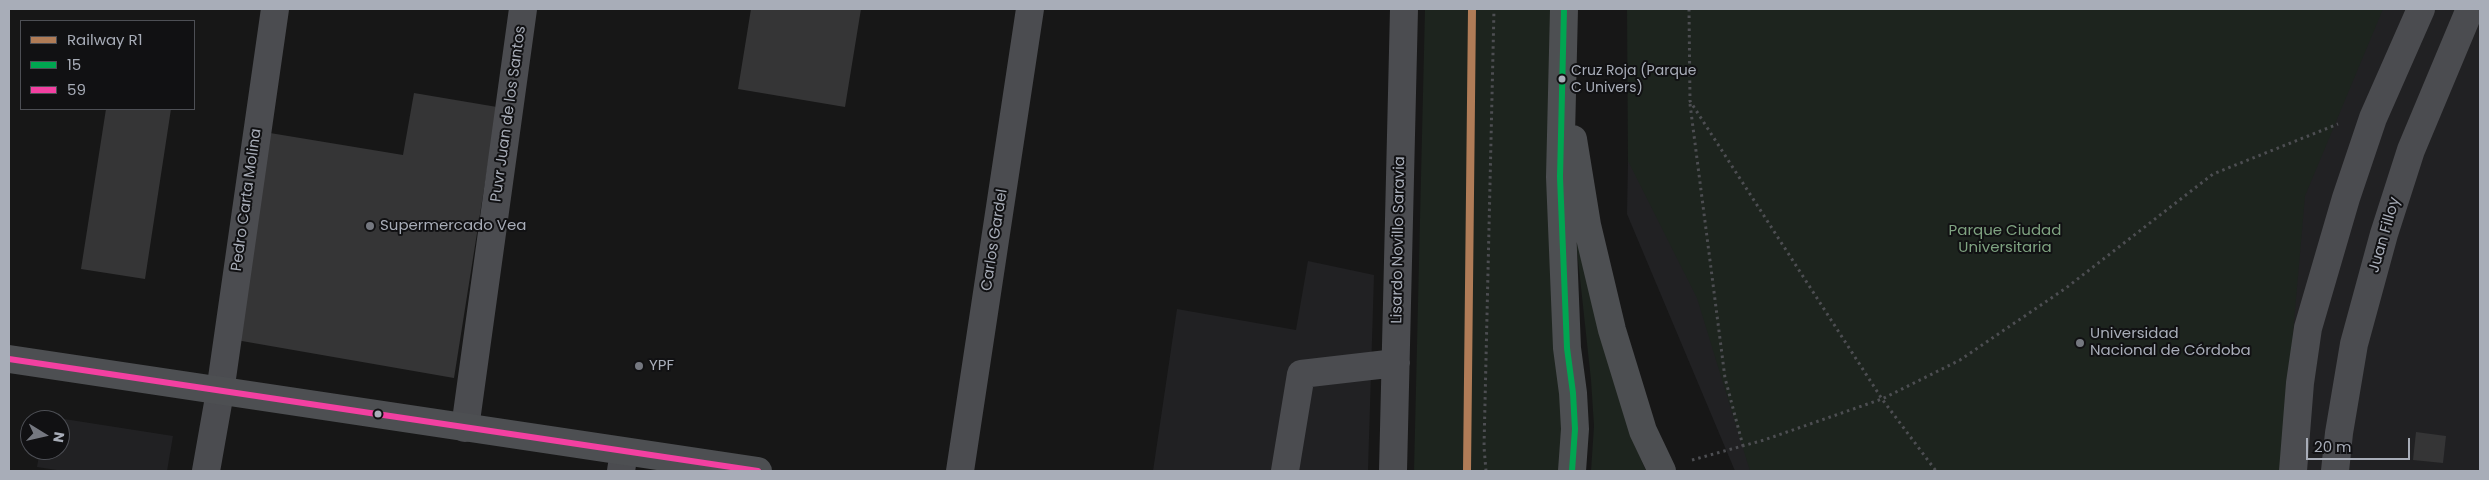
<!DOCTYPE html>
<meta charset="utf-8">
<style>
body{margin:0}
#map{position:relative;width:2489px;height:480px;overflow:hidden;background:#171717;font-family:Poppins,sans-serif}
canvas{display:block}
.frame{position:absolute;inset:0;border:10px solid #a8adb8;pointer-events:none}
.legend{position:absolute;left:20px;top:20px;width:175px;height:90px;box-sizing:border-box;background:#111113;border:1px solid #4d4f55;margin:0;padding:6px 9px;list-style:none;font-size:15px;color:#a8adb8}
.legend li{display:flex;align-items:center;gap:10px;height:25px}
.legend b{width:25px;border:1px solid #4d4f55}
.north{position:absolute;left:20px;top:410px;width:50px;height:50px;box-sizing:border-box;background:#111113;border:1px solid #4d4f55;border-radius:50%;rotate:99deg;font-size:14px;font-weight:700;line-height:20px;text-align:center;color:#a8adb8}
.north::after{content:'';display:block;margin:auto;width:18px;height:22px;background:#757880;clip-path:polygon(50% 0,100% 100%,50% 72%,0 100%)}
.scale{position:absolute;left:2306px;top:438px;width:104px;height:22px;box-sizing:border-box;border:2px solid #a8adb8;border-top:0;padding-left:6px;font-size:15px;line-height:18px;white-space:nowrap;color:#a8adb8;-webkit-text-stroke:4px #111113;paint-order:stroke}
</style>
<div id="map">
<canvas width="2489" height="480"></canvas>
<div class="frame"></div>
<ul class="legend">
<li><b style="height:6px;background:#b07c57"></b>Railway R1</li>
<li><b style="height:6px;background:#00a651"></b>15</li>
<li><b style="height:6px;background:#f240a1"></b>59</li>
</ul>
<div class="north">N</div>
<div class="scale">20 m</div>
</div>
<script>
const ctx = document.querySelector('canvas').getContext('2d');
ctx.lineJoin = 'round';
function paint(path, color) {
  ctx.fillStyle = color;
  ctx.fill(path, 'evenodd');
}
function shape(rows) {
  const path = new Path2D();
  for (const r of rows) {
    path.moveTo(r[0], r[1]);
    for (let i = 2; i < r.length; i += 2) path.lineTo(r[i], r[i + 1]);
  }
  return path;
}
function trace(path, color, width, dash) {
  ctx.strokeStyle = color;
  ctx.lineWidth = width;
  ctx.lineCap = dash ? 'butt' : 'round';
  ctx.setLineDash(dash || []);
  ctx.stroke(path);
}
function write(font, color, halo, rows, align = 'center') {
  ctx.font = font + ' Poppins,sans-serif';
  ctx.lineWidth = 4;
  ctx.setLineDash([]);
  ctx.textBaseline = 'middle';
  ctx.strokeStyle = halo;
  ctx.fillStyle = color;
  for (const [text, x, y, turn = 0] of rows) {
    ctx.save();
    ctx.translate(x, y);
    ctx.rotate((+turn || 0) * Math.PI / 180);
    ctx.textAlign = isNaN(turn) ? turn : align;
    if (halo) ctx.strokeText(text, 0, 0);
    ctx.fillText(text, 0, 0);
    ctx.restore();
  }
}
paint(shape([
 [1631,9,2480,9,2480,471,1735,471,1627,214],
 [1308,261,1374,275,1368,471,1153,471,1177,309,1296,330],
 [45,416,173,436,167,471,63,471,37,467,40,450,60,450,60,420,44,420]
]), '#212123');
paint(shape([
 [1425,9,1557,9,1562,471,1414,471],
 [1627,9,2383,9,2305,196,2281,471,1750,471,1697,298,1628,161],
 [1571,195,1631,436,1646,471,1591,471,1594,426,1591,380]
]), '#1d241e');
paint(shape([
 [751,9,861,9,845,107,738,89],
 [414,93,497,107,454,378,236,340,270,133,403,155],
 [106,109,171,109,145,279,81,269],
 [2416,432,2446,436,2443,463,2413,460]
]), '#353536');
trace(shape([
 [1689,9,1690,101,1882,399,1936,471],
 [1690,104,1725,378,1743,446],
 [1692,460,1764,440,1882,399,1960,360,2066,288,2213,174,2338,124],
 [1486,471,1484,447,1494,9]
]), '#4d4e52', 3, [2.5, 4]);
trace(shape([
 [465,428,523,9],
 [206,471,220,392,275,9],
 [621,471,624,452],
 [960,471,1030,9],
 [1285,471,1301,374,1396,363],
 [1393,471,1404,9],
 [2293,471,2300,383,2308,328,2346,198,2373,118,2421,9],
 [2335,471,2339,433,2354,344,2384,234,2411,150,2470,9]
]), '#4b4c50', 28);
trace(shape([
 [1564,9,1560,177,1567,348,1573,393,1575,429,1572,471],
 [1573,139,1587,225,1612,330,1643,431,1662,471],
 [9,359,758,471]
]), '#4d4f52', 28);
trace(shape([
 [1564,9,1560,177,1567,348,1573,393,1575,429,1572,471]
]), '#00a651', 6);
trace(shape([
 [9,359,758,471]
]), '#f240a1', 6);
trace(shape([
 [1467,471,1472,9]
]), '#b07c57', 8);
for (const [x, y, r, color] of [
 [1562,79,4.5,"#a8adb8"],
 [370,226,5,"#757880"],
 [2080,343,5,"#757880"],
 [639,366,5,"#757880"],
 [378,414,4.5,"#a8adb8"]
]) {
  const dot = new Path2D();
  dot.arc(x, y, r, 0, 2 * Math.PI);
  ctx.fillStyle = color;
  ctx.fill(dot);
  trace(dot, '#111113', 2);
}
write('14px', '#a8adb8', '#111113', [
 ["Cruz Roja (Parque",1571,71],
 ["C Univers)",1571,88]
], 'left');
write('15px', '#a8adb8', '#111113', [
 ["Puvr Juan de los Santos",509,114,-82],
 ["Pedro Carta Molina",247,200,-82],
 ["Juan Filloy",2385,235,-74],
 ["Carlos Gardel",995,240,-81],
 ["Lisardo Novillo Saravia",1399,240,-89]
]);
write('15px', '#a8adb8', '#111113', [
 ["Supermercado Vea",380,226],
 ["Universidad",2090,334],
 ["Nacional de Córdoba",2090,351],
 ["YPF",649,366]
], 'left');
write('15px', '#7fa381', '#111113', [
 ["Parque Ciudad",2005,231],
 ["Universitaria",2005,248]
]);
</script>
